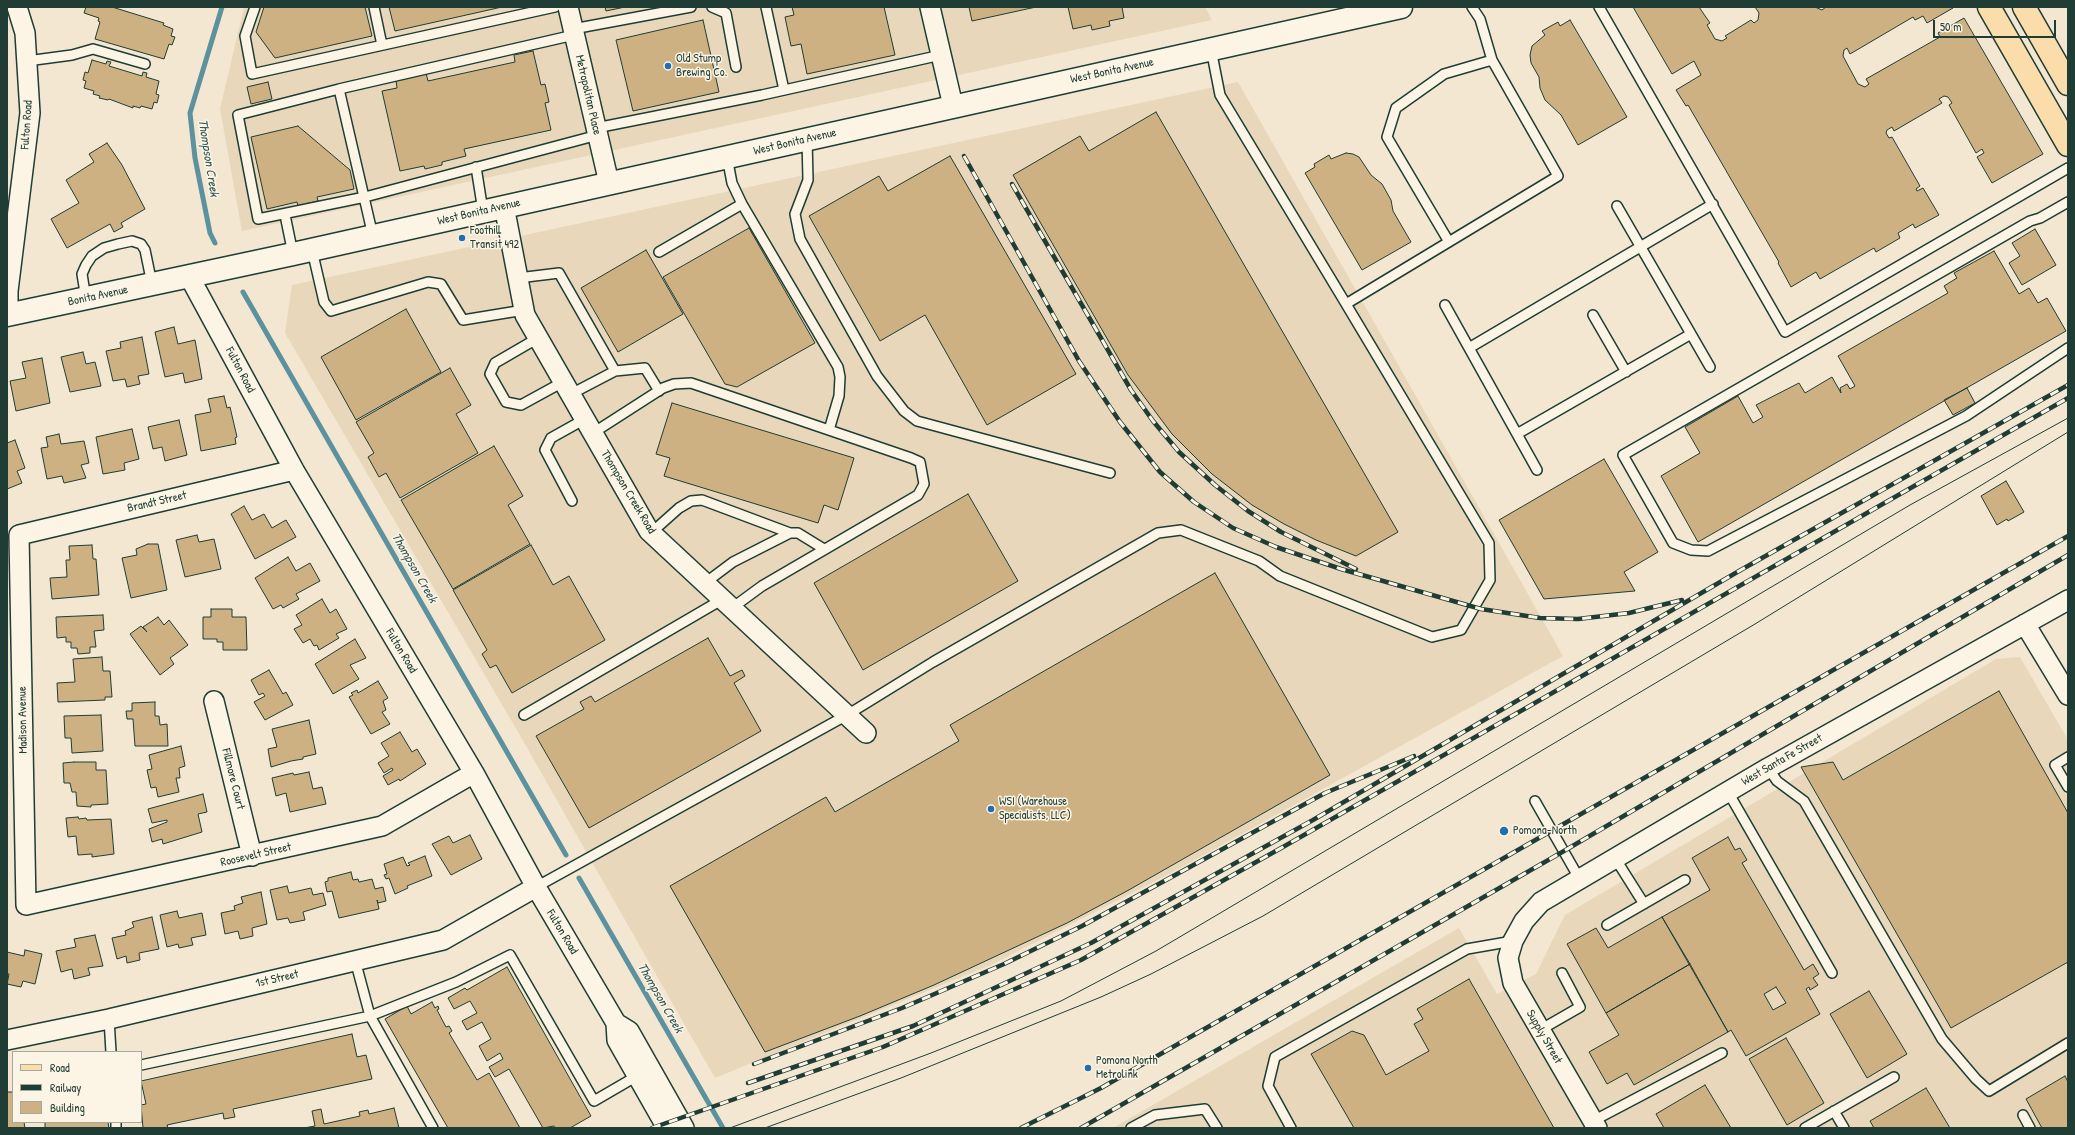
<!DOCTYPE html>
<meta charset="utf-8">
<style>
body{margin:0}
#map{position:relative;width:2075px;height:1135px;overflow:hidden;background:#f3e7d1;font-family:"Patrick Hand",sans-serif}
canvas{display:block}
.frame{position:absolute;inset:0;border:8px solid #1f3d34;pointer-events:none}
.legend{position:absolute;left:12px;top:1051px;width:130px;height:72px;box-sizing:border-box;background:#fcf5e5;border:1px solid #a4ab9e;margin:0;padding:5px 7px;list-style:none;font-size:12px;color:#1f3d34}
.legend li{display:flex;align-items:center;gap:8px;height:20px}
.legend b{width:20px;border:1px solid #a4ab9e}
.scale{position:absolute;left:1933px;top:20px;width:123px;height:18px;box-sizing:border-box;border:2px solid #1f3d34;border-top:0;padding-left:5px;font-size:12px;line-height:14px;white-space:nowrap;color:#1f3d34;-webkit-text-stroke:3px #fcf5e5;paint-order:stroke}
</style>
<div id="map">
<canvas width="2075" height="1135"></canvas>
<div class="frame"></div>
<ul class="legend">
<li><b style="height:5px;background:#fbddab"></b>Road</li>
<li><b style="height:5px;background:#1f3d34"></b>Railway</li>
<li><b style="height:11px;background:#ceb183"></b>Building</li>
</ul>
<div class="scale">50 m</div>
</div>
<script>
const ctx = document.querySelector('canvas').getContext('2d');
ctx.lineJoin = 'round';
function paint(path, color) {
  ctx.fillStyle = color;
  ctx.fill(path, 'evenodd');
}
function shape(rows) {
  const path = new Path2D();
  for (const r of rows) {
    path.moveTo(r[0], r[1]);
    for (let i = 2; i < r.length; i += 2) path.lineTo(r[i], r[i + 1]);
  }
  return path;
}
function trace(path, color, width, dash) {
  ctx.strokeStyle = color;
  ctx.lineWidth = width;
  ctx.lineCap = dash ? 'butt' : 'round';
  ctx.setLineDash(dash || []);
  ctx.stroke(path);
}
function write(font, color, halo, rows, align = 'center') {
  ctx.font = font + ' "Patrick Hand",sans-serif';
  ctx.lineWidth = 3;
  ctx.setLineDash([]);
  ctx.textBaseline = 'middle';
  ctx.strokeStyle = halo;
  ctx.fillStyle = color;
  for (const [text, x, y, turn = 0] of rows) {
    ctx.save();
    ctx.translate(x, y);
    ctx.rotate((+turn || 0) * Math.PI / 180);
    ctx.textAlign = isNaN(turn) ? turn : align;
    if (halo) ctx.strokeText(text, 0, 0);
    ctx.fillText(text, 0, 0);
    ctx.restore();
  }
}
paint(shape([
 [244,7,1205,7,1212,20,242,231,220,109],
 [1238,82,1563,656,1173,872,993,964,715,1078,518,732,285,333,292,285],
 [2020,657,2068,740,2068,1128,1113,1128,1459,928,1497,994,1536,974,1565,915,1996,659]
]), '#e8d7ba');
trace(shape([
 [215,243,210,233,195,158,190,113,222,7],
 [243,292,566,855],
 [579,878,723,1128]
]), '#5b929e', 5);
const building = shape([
 [86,7,112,7,164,23,163,25,173,29,171,36,175,37,172,45,169,44,164,59,95,39,100,22,98,21,99,18,84,13,86,7],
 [264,7,365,7,372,36,275,58,256,32,264,7],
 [389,7,502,7,395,31,389,7],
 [605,7,625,7,606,11,605,7],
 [792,7,884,7,895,55,807,74,801,44,791,46,785,17,794,15,792,7],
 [969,7,1036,7,972,21,969,7],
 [1068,7,1122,7,1124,18,1109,21,1110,26,1092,30,1091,25,1073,29,1068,7],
 [1633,7,1699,7,1710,23,1707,25,1715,39,1722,41,1727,38,1725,36,1751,20,1754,23,1758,20,1759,13,1755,7,1815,7,1822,10,1826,7,1952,7,1953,8,1927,23,1923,16,1915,20,1913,17,1850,54,1847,48,1844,50,1843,56,1858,84,1865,87,1869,84,1866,79,1940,37,1938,33,1964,18,2043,154,1992,183,1977,157,1984,153,1982,149,1976,153,1949,105,1952,103,1948,97,1944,96,1939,99,1942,103,1894,131,1892,127,1887,130,1886,133,1889,138,1892,137,1920,186,1916,189,1917,191,1923,188,1939,215,1915,228,1913,224,1898,233,1900,238,1876,252,1874,248,1820,279,1816,272,1791,287,1778,263,1779,262,1688,105,1686,106,1676,90,1701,75,1694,61,1672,74,1633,7],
 [703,20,719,92,633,111,616,40,703,20],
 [1570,20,1627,117,1578,145,1561,115,1545,100,1540,88,1539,77,1531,63,1530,55,1532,46,1545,35,1542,31,1558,22,1560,26,1570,20],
 [533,51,541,85,545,84,549,102,545,103,551,130,464,149,466,156,442,162,442,165,425,169,424,166,400,171,382,91,397,88,396,80,426,73,428,81,515,62,514,55,533,51],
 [92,60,106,64,107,61,111,62,109,66,142,76,143,72,147,73,146,77,159,81,156,94,159,95,157,103,154,102,152,109,141,106,140,108,133,106,133,108,109,99,108,100,99,98,100,96,93,94,94,91,84,88,86,81,83,80,85,72,88,73,92,60],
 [268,82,272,99,251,104,247,87,268,82],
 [1156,112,1398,532,1356,556,1316,540,1284,524,1252,505,1212,474,1172,434,1128,375,1013,175,1080,136,1089,151,1156,112],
 [298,126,350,170,354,189,317,197,318,201,298,206,297,202,267,209,251,137,298,126],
 [107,143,122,165,145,209,121,223,123,227,114,232,110,224,67,248,51,219,79,203,66,180,94,162,89,154,107,143],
 [1346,153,1353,154,1359,157,1371,175,1382,184,1391,200,1393,211,1411,242,1362,270,1305,173,1315,167,1314,164,1329,155,1331,159,1346,153],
 [950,156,1076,374,987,425,925,315,880,341,809,216,879,176,888,191,950,156],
 [749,228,815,343,737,387,725,384,663,277,749,228],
 [2035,229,2056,265,2022,285,2009,263,2020,256,2012,243,2035,229],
 [646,250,683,314,618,352,581,288,646,250],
 [1994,251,2019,294,2029,288,2038,303,2047,298,2066,331,1698,542,1661,476,1700,453,1685,427,1738,396,1753,423,1763,417,1756,405,1799,383,1805,393,1832,377,1841,393,1840,388,1847,384,1850,389,1855,386,1838,356,1948,293,1944,286,1957,278,1954,273,1994,251],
 [406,309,441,372,356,420,321,357,406,309],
 [174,327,178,344,195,340,202,379,185,383,183,373,165,377,155,332,174,327],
 [142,337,149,374,138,376,140,384,127,387,125,379,113,381,106,351,121,348,120,342,142,337],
 [83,352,86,364,95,362,101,386,70,392,61,357,83,352],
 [42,358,50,403,16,411,10,381,26,378,22,362,42,358],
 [450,368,471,405,456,414,478,453,400,498,386,473,379,477,368,457,374,453,356,422,450,368],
 [1967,388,1975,403,1953,415,1944,400,1967,388],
 [224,396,227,408,230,407,237,437,235,438,236,444,201,451,195,415,211,412,208,399,224,396],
 [672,403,854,458,838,510,824,505,818,523,664,476,670,458,656,454,672,403],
 [179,420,187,455,165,461,162,447,153,449,148,427,179,420],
 [132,429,139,459,124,463,125,470,103,474,96,437,132,429],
 [59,434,61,444,84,441,89,463,81,465,86,478,64,483,62,476,47,479,41,448,48,447,46,437,59,434],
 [15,440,25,468,17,471,22,483,7,489,7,443,15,440],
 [494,446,523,496,508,505,530,544,453,589,401,500,494,446],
 [1604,459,1658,552,1624,572,1635,591,1544,599,1499,520,1604,459],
 [2006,481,2024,512,2008,521,2007,519,1997,525,1981,496,2006,481],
 [968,494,1018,581,863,670,814,583,968,494],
 [244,506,252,520,264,514,272,528,286,520,296,537,255,559,231,514,244,506],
 [197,535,199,542,214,539,221,569,185,577,176,540,197,535],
 [148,544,158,544,167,590,131,598,122,558,137,555,136,549,148,544],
 [92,545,93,559,96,559,99,595,52,599,50,578,67,577,66,560,70,560,69,546,92,545],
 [531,545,553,585,569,576,605,640,512,693,496,665,490,668,482,654,487,650,453,590,531,545],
 [288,557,296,571,310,563,320,581,296,594,299,599,283,608,281,605,273,609,255,578,288,557],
 [1215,573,1330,775,1127,891,1067,923,934,985,860,1016,765,1052,670,886,826,797,835,812,959,741,950,725,1215,573],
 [322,599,330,613,336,609,347,629,336,634,339,638,319,650,317,645,314,646,310,639,303,643,294,629,302,625,296,615,322,599],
 [211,609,232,609,232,617,246,617,247,650,223,650,223,642,217,642,217,639,203,639,203,617,211,617,211,609],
 [103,615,104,630,94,631,96,647,90,647,90,653,78,654,77,648,71,648,71,642,66,642,66,637,57,638,56,617,103,615],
 [158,617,164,625,169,620,188,645,170,658,174,664,160,675,130,634,141,626,147,632,143,627,158,617],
 [708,638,730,676,742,670,745,676,734,683,761,731,589,828,536,736,584,709,580,702,591,696,595,702,708,638],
 [355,639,366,658,350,665,359,679,333,694,315,664,355,639],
 [102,657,103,671,110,671,112,697,105,697,105,700,58,702,57,683,75,682,73,659,102,657],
 [269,670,283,694,286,692,293,705,265,720,254,702,265,696,263,693,259,695,251,680,269,670],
 [378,681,388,698,383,701,386,710,382,712,390,724,371,734,349,697,353,695,351,693,357,690,358,693,378,681],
 [1999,691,2068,813,2068,962,1951,1028,1801,767,1833,762,1843,780,1999,691],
 [155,702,155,716,159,716,160,725,167,724,168,746,135,746,133,719,127,719,126,711,132,711,132,703,155,702],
 [101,715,103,751,72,753,71,738,65,738,64,716,101,715],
 [309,720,316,754,303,757,303,759,291,761,271,767,268,749,277,747,272,729,309,720],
 [400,732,412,752,417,749,426,764,400,781,399,779,388,785,383,776,393,770,392,768,384,773,378,763,389,756,381,743,400,732],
 [181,746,185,766,179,768,180,778,176,778,179,792,158,797,156,787,151,788,147,770,152,769,149,755,181,746],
 [74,762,96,762,96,770,106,770,108,804,91,805,91,807,77,806,76,792,72,792,70,783,64,783,63,763,74,762],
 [309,772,313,789,322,787,326,804,290,812,286,793,276,796,272,778,293,773,294,775,309,772],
 [203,794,207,812,198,814,202,832,163,844,162,839,152,842,149,829,167,822,167,820,152,823,148,809,203,794],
 [78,817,79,819,86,818,87,820,111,819,114,854,92,857,92,854,78,855,76,836,68,837,66,818,78,817],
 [470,835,482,859,451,875,432,844,449,836,453,843,470,835],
 [1728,837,1735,850,1740,848,1747,860,1742,863,1804,970,1813,964,1819,974,1813,978,1818,985,1810,990,1809,987,1806,989,1820,1014,1746,1056,1731,1030,1728,1032,1662,917,1710,890,1692,858,1728,837],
 [1776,987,1786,1003,1773,1010,1764,994,1776,987],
 [425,856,432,876,407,886,408,888,395,894,389,878,386,879,384,875,387,874,384,864,403,857,407,866,410,865,408,863,425,856],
 [351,872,353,880,358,879,359,882,372,879,375,889,383,887,386,901,378,903,377,900,379,909,339,918,332,891,327,892,325,882,328,881,328,878,351,872],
 [287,886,289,893,311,888,313,895,323,893,326,905,303,912,305,920,290,923,288,918,277,920,270,890,287,886],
 [261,892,267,924,252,928,253,936,240,939,238,931,225,934,221,913,235,910,234,906,243,903,241,897,261,892],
 [177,911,179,918,202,913,206,935,191,938,193,945,179,948,178,944,167,947,160,915,177,911],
 [152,917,159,949,139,953,140,960,127,963,126,956,117,959,112,938,126,935,125,931,134,927,132,922,152,917],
 [1662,917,1690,964,1606,1013,1567,944,1596,928,1608,948,1662,917],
 [95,935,103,966,88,968,90,975,74,979,72,969,61,972,56,951,76,947,74,939,95,935],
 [25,950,42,954,35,984,23,981,21,987,7,984,9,974,7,974,7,952,24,956,25,950],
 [1690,964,1728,1032,1634,1085,1627,1073,1607,1084,1589,1052,1619,1035,1606,1013,1690,964],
 [507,967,591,1116,570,1128,555,1128,554,1126,543,1128,509,1069,495,1077,489,1067,503,1059,500,1053,487,1061,479,1046,491,1039,482,1022,467,1030,462,1021,477,1013,470,1001,454,1009,448,998,465,988,467,990,507,967],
 [1469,979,1554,1128,1354,1128,1311,1054,1352,1031,1364,1035,1386,1075,1429,1051,1414,1024,1423,1019,1417,1009,1469,979],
 [1869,991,1907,1054,1867,1078,1830,1014,1869,991],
 [432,1002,435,1008,438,1006,439,1009,437,1010,446,1027,449,1026,452,1031,449,1033,477,1080,489,1073,520,1128,448,1128,385,1019,407,1006,411,1014,432,1002],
 [352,1034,357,1057,366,1055,372,1079,233,1109,235,1117,224,1119,223,1113,167,1125,168,1128,143,1128,141,1105,146,1104,141,1081,352,1034],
 [1786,1038,1824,1103,1787,1125,1749,1059,1786,1038],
 [2065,1076,2068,1082,2068,1128,2042,1128,2026,1099,2065,1076],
 [1705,1085,1731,1128,1664,1128,1656,1114,1705,1085],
 [1926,1088,1950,1128,1874,1128,1870,1121,1926,1088],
 [7,1092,13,1092,13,1122,24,1122,25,1128,7,1128,7,1092],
 [394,1108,399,1128,304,1128,315,1126,312,1111,321,1109,324,1124,360,1116,359,1112,368,1110,369,1114,394,1108],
 [45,1122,108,1122,109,1128,45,1128,45,1122]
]);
paint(building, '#ceb183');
trace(building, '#1f3d34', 1);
const lane = shape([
 [255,7,245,36,252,74,555,7],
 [374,7,382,45],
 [712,7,726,13,736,67],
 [766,7,784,90],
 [1599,7,1785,332,2068,168],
 [573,29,691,7],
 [574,35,339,89,238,115,258,219,365,197,598,135],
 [1211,49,1220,95,1346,304,1558,176,1492,60,1480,19,1472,7],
 [27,61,72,55,93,49,145,64],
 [339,89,373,236],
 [596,128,762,95,941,55],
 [807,139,808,180,795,214,800,239,877,376,904,411,917,421,1110,473],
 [727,157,732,183,742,204,838,367,840,377,839,396,829,430],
 [476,167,483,211],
 [2068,202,2040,218,2030,221,1623,455,1673,543,1691,550,1708,551,1966,416,2068,348],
 [285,215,293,254],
 [1449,242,1387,137,1396,108,1444,74,1492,60],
 [312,250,324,302,331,311,428,282,441,284,463,320,524,310],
 [659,252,742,204],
 [518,278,559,273,615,371,571,394],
 [86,299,82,274,86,265,92,256,104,248,118,244,132,241,141,244,145,250,152,284],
 [1445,305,1469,348],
 [1593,315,1626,372],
 [1691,334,1710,367],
 [538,338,495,363,490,374,506,402,521,405,563,382],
 [615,371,645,368,659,391],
 [593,433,663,388,674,384,691,383,911,458,920,462,924,484,918,495,762,586,732,608],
 [1517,434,1691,334,1617,206],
 [1537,470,1469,348,1713,204],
 [572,501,545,450,551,438,585,419],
 [651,533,679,508,691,501,702,500,790,533],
 [705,583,733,562,790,533,798,533,824,549],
 [524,715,723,599],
 [2068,757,2055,765,2068,787],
 [1768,768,1777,781,1804,801,1942,1039,1976,1079,1989,1091,2068,1043],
 [1728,792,1832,973],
 [1535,801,1579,878],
 [1615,858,1644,904],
 [536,887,847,715,933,662,1158,533,1181,530,1259,561,1280,576,1432,637,1461,630,1490,580,1489,543,1346,304],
 [1607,925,1685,880],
 [355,960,370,1016,433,1128],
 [109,1019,111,1052],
 [1540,1030,1580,1007,1562,973],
 [141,1065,370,1016,456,982,510,955,594,1101,637,1076],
 [1834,1111,1844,1128],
 [2023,1115,2030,1128],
 [1593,1121,1722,1053],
 [116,1122,116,1128],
 [1131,1128,1155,1115,1205,1109,1217,1128],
 [1291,1128,1268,1086,1275,1057,1467,949,1513,941],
 [1805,1128,1894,1077]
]);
const street = shape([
 [568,7,609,183],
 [930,7,953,106],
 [504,206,525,315,649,531,866,733],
 [189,276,294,470,474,773,536,887,616,1023,629,1031,684,1128],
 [8,315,8,291,30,113,25,33,17,7],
 [294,470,19,535,26,905,382,826,474,773],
 [2025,624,2068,695],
 [214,701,252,856],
 [616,1023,617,1040,667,1128],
 [7,1040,109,1019,443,940,536,887],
 [1597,1128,1513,983,1508,958,1513,941,1524,921,1541,902,1768,768,2068,600]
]);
const secondary = shape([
 [7,315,293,254,1401,7]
]);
const primary = shape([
 [1989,7,2068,145],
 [2024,7,2068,84]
]);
trace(lane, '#1f3d34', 12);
trace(street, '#1f3d34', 22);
trace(secondary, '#1f3d34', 25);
trace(primary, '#1f3d34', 25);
trace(lane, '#fcf5e5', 9);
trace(street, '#fcf5e5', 19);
trace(secondary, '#fcf5e5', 22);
trace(primary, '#fbddab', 22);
trace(shape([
 [730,1128,931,1053,1061,1001,1156,951,1910,505,2068,418],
 [765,1128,901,1078,1101,997,1151,974,1263,916,1755,624,2068,432]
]), '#1f3d34', 1);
const rail = shape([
 [964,156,1079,361,1120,422,1160,472,1194,502,1233,528,1276,547,1341,569,1481,609,1540,618,1578,619,1629,613,1682,600],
 [1012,184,1131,390,1153,421,1179,452,1215,485,1248,511,1281,532,1356,569],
 [754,1064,902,1008,1004,964,1082,926,1325,793,1414,756],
 [748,1083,913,1026,1091,943,1313,820,1739,571,2068,385],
 [652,1128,883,1047,1081,960,1283,847,2068,398],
 [1021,1128,1101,1088,2068,536],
 [1081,1128,1564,851,2068,555]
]);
trace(rail, '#1f3d34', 4.5);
trace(rail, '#fcf5e5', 3, [9]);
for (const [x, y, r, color] of [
 [668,66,4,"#1f6fb2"],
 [462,238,4,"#1f6fb2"],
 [991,809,4,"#1f6fb2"],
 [1504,831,5,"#1f6fb2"],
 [1088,1068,4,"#1f6fb2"]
]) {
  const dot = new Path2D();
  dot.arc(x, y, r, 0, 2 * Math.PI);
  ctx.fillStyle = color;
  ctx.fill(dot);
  trace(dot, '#fcf5e5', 1.5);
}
write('12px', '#1f3d34', '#fcf5e5', [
 ["Old Stump",676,59],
 ["Brewing Co.",676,73],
 ["Foothill",470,231],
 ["Transit 492",470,245],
 ["WSI (Warehouse",999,802],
 ["Specialists, LLC)",999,816],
 ["Pomona–North",1513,831],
 ["Pomona North",1096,1061],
 ["Metrolink",1096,1075]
], 'left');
write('12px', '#1f3d34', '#fcf5e5', [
 ["West Bonita Avenue",1112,71,-12],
 ["Metropolitan Place",588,95,77],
 ["Fulton Road",27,125,-86],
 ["West Bonita Avenue",795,142,-13],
 ["West Bonita Avenue",479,212,-13],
 ["Bonita Avenue",98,296,-12],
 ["Fulton Road",240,370,62],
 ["Thompson Creek Road",628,492,59],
 ["Brandt Street",157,502,-13],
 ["Fulton Road",401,651,59],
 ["Madison Avenue",23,720,-91],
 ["West Santa Fe Street",1782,760,-30],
 ["Fillmore Court",233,779,76],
 ["Roosevelt Street",256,855,-13],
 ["Fulton Road",562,932,59],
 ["1st Street",277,979,-13],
 ["Supply Street",1544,1037,60]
]);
write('italic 13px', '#335957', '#fcf5e5', [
 ["Thompson Creek",208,158,81],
 ["Thompson Creek",414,568,60],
 ["Thompson Creek",660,998,60]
]);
</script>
